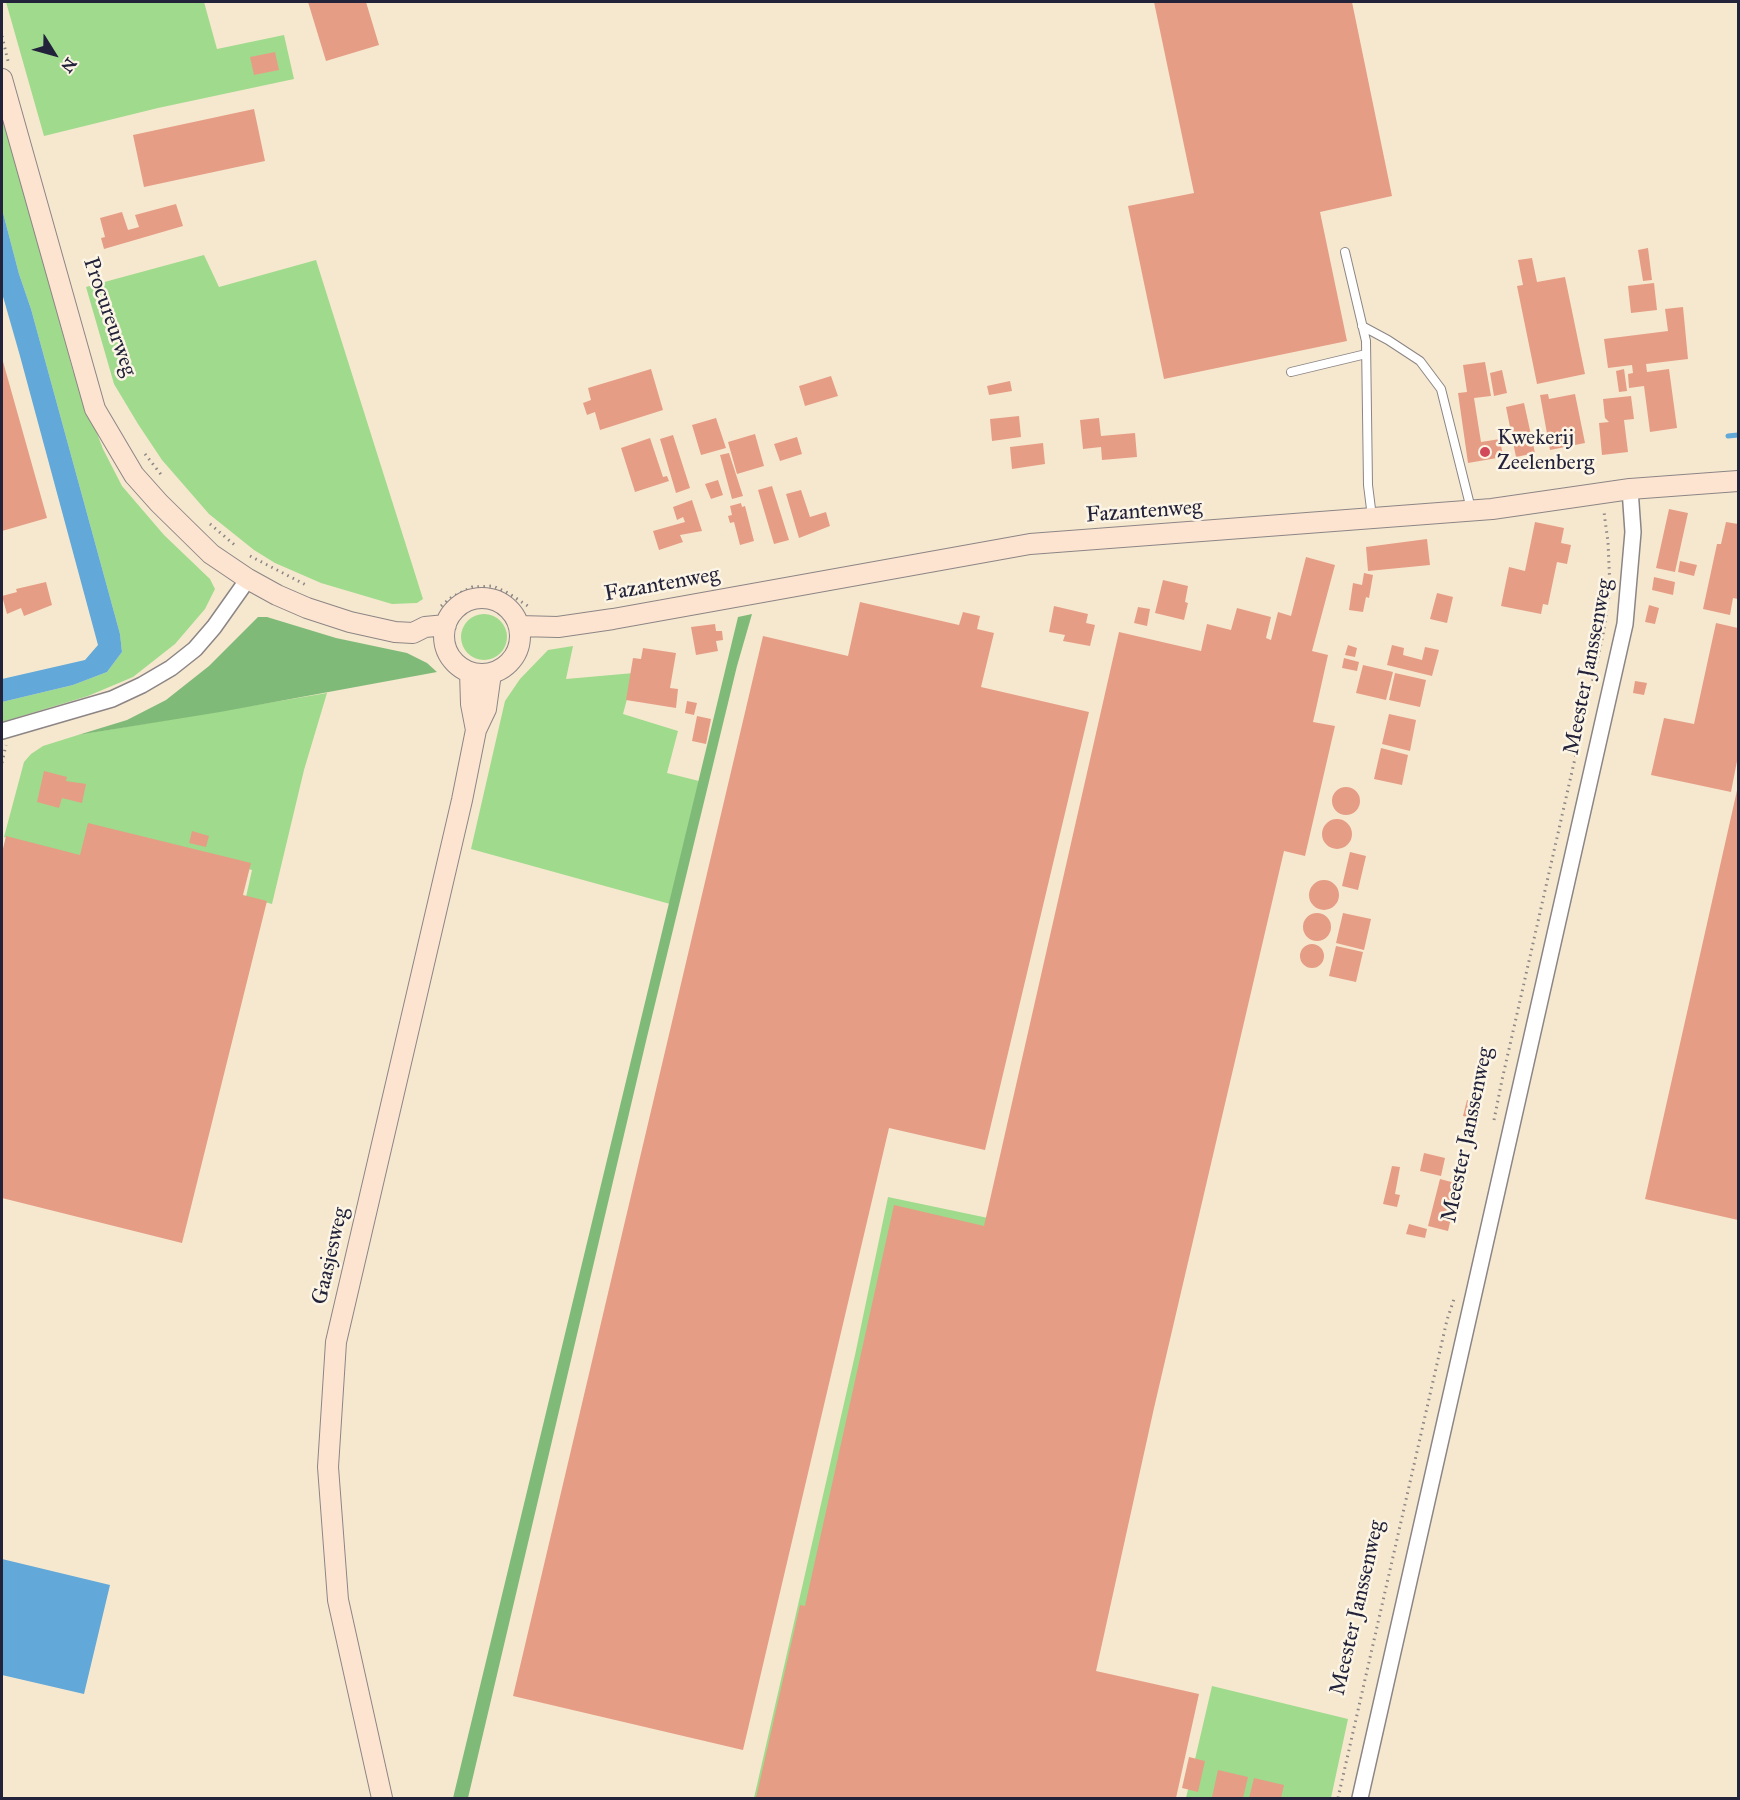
<!DOCTYPE html>
<style>
body{margin:0}
#map{position:relative;width:1740px;height:1800px;overflow:hidden;background:#f6e8cf;font-family:"IM FELL Great Primer",serif}
canvas{display:block}
.frame{position:absolute;inset:0;border:3px solid #22223b;pointer-events:none}
.north{position:absolute;left:24px;top:24px;width:60px;height:60px;-webkit-text-stroke:4px #fcf5e5;paint-order:stroke;rotate:127deg;font-size:16px;font-weight:700;line-height:24px;text-align:center;color:#22223b}
.north::after{content:'';display:block;margin:auto;width:21px;height:27px;background:#22223b;clip-path:polygon(50% 0,100% 100%,50% 72%,0 100%)}
</style>
<div id="map">
<canvas width="1740" height="1800"></canvas>
<div class="frame"></div>
<div class="north">N</div>
</div>
<script>
const ctx = document.querySelector('canvas').getContext('2d');
ctx.lineJoin = 'round';
function paint(path, color) {
  ctx.fillStyle = color;
  ctx.fill(path, 'evenodd');
}
function shape(rows) {
  const path = new Path2D();
  for (const r of rows) {
    if (r.length === 3) {
      path.moveTo(r[0] + r[2], r[1]);
      path.arc(r[0], r[1], r[2], 0, 2 * Math.PI);
      continue;
    }
    path.moveTo(r[0], r[1]);
    for (let i = 2; i < r.length; i += 2) path.lineTo(r[i], r[i + 1]);
  }
  return path;
}
function trace(path, color, width, dash) {
  ctx.strokeStyle = color;
  ctx.lineWidth = width;
  ctx.lineCap = dash ? 'butt' : 'round';
  ctx.setLineDash(dash || []);
  ctx.stroke(path);
}
function write(font, color, halo, rows, align = 'center') {
  ctx.font = font + ' "IM FELL Great Primer",serif';
  ctx.lineWidth = 5;
  ctx.setLineDash([]);
  ctx.textBaseline = 'middle';
  ctx.strokeStyle = halo;
  ctx.fillStyle = color;
  for (const [text, x, y, turn = 0] of rows) {
    ctx.save();
    ctx.translate(x, y);
    ctx.rotate((+turn || 0) * Math.PI / 180);
    ctx.textAlign = isNaN(turn) ? turn : align;
    if (halo) ctx.strokeText(text, 0, 0);
    ctx.fillText(text, 0, 0);
    ctx.restore();
  }
}
paint(shape([
 [6,2,204,2,217,49,284,35,294,79,158,108,44,136],
 [2,113,73,371,103,449,122,486,164,535,210,579,215,589,205,609,175,644,133,677,88,696,2,722,2,702,73,685,107,672,122,652,120,634,31,309,19,274,2,209],
 [204,255,219,287,316,260,423,599,417,603,392,604,321,583,275,563,254,550,209,514,162,460,138,424,114,384,86,287],
 [484,637,23],
 [573,646,566,679,634,673,623,714,678,731,667,773,699,781,670,904,471,849,505,701,520,679,548,650],
 [327,693,304,770,272,904,246,897,252,870,89,828,81,857,4,837,24,762,31,754,43,746,78,735],
 [888,1197,988,1218,984,1234,902,1219,771,1798,754,1798,855,1355],
 [1212,1686,1348,1719,1331,1798,1186,1798]
]), '#a0da8d');
paint(shape([
 [752,614,737,666,647,1037,468,1798,453,1798,738,617],
 [258,617,267,617,336,638,407,653,427,663,437,672,220,712,78,735,127,720,166,700,209,666]
]), '#80ba78');
paint(shape([
 [2,209,19,274,31,309,120,634,122,652,107,672,73,685,2,702,2,679,85,660,98,645,20,356,2,293],
 [2,1559,110,1585,84,1694,2,1675]
]), '#62a8d8');
trace(shape([
 [1728,436,1738,435]
]), '#62a8d8', 5);
paint(shape([
 [308,2,366,2,379,45,326,61],
 [1154,2,1352,2,1392,196,1320,212,1347,341,1164,379,1128,206,1194,193],
 [275,52,279,70,254,75,250,57],
 [254,109,265,161,144,187,133,135],
 [176,204,183,226,104,249,101,238,105,237,100,218,122,212,128,230,139,227,135,215],
 [1648,248,1652,280,1643,281,1638,250],
 [1532,258,1537,282,1565,277,1585,374,1537,384,1517,286,1523,285,1518,260],
 [1654,283,1657,310,1631,313,1628,286],
 [1683,307,1688,359,1646,364,1647,372,1669,369,1677,428,1650,432,1644,386,1629,388,1628,374,1633,373,1632,365,1608,368,1604,339,1668,331,1665,309],
 [2,358,47,518,2,531],
 [1485,362,1491,396,1474,398,1481,442,1500,439,1503,457,1468,463,1458,393,1467,392,1463,365],
 [651,369,663,410,600,430,595,412,587,415,583,403,591,400,588,388],
 [1624,369,1627,391,1619,392,1616,371],
 [1502,370,1507,393,1494,396,1490,373],
 [831,376,838,396,805,406,799,386],
 [1010,381,1012,391,989,395,987,386],
 [1548,394,1549,399,1575,394,1585,443,1550,450,1540,395],
 [1631,396,1634,419,1624,420,1628,452,1602,455,1599,423,1609,422,1605,418,1603,399],
 [1524,403,1535,453,1516,457,1506,407],
 [1019,416,1021,437,992,441,990,419],
 [716,418,726,448,701,455,692,425],
 [1099,418,1101,436,1135,433,1137,457,1102,460,1101,447,1083,449,1080,420],
 [755,434,764,466,737,474,728,442],
 [673,435,690,488,676,493,660,439],
 [797,437,802,454,780,461,774,444],
 [650,438,663,477,667,476,669,481,635,492,621,448],
 [1043,443,1045,464,1012,469,1010,447],
 [729,453,743,496,732,499,720,455],
 [718,480,723,495,711,499,705,484],
 [772,486,789,540,774,544,758,490],
 [801,490,810,517,826,512,830,526,799,538,786,494],
 [692,500,702,531,680,535,683,542,659,550,653,531,685,522,683,517,677,520,673,507],
 [741,503,742,507,745,506,754,541,740,545,734,522,730,523,728,516,732,515,730,506],
 [1669,509,1688,513,1675,572,1656,568],
 [1535,522,1564,528,1561,543,1571,545,1567,564,1557,562,1548,605,1543,604,1541,614,1501,606,1509,567,1525,571],
 [1726,522,1738,524,1738,599,1733,598,1730,615,1703,609,1717,544,1721,544],
 [1427,539,1430,565,1368,571,1366,547],
 [1306,557,1335,565,1312,651,1328,655,1313,722,1335,726,1305,856,1284,851,1154,1408,1096,1671,1199,1694,1176,1798,756,1798,800,1605,805,1606,894,1205,984,1226,1119,632,1201,651,1207,624,1231,630,1237,608,1271,617,1266,638,1271,640,1278,612,1291,616],
 [1680,561,1697,565,1694,576,1678,572],
 [1364,573,1373,575,1369,598,1366,597,1363,612,1349,610,1353,583,1362,585],
 [1654,577,1675,582,1673,595,1652,590],
 [1163,580,1188,586,1185,602,1188,603,1184,620,1155,613],
 [46,582,52,605,24,616,21,608,7,614,2,596,17,592,16,589],
 [1437,593,1453,597,1447,623,1430,619],
 [860,602,959,625,963,612,980,616,977,629,994,633,981,687,1089,712,985,1150,889,1128,743,1750,513,1696,763,636,848,656],
 [1649,605,1659,608,1655,624,1645,622],
 [1054,606,1088,614,1086,623,1095,625,1090,646,1063,641,1065,635,1049,632],
 [1138,607,1150,609,1147,626,1134,623],
 [1716,623,1738,628,1738,756,1731,792,1651,775,1664,718,1694,724],
 [715,624,716,631,722,631,723,640,716,641,718,651,696,655,691,627],
 [1348,645,1357,648,1355,657,1345,655],
 [1392,645,1404,648,1403,655,1422,660,1425,647,1439,650,1432,676,1387,665],
 [643,648,676,653,670,688,678,689,676,708,626,700,633,658,641,659],
 [1344,658,1359,662,1357,671,1342,668],
 [1363,665,1393,672,1386,700,1356,693],
 [1395,673,1426,680,1420,707,1389,700],
 [1635,681,1647,683,1644,695,1633,693],
 [687,701,697,703,694,715,685,713],
 [1389,714,1416,720,1410,751,1382,744],
 [697,716,711,719,706,744,692,741],
 [1381,748,1408,755,1402,785,1374,779],
 [44,771,67,777,66,781,86,784,82,803,62,798,59,808,37,802],
 [1738,786,1738,1220,1645,1199],
 [1346,801,14],
 [1337,834,15],
 [88,823,251,863,243,895,267,901,182,1243,2,1198,2,853,6,836,80,855],
 [192,831,209,836,206,847,189,843],
 [1350,852,1366,856,1358,890,1342,886],
 [1324,895,15],
 [1343,913,1371,919,1364,950,1336,943],
 [1317,927,14],
 [1312,956,12],
 [1336,946,1363,952,1356,982,1329,976],
 [1467,1100,1476,1102,1472,1118,1463,1116],
 [1424,1153,1445,1158,1441,1176,1420,1171],
 [1392,1166,1400,1167,1395,1194,1400,1195,1397,1207,1383,1204],
 [1440,1179,1459,1184,1448,1231,1428,1226],
 [1409,1224,1427,1229,1425,1238,1406,1234],
 [1189,1757,1205,1761,1198,1792,1182,1788],
 [1218,1770,1248,1777,1243,1798,1212,1797],
 [1254,1778,1284,1785,1281,1798,1249,1798]
]), '#e69d85');
const lane = shape([
 [1345,252,1366,341,1368,485,1372,517],
 [1362,326,1388,340,1420,361,1441,389,1471,509],
 [1291,372,1366,354]
]);
const street = shape([
 [2,731,112,699,142,685,171,668,195,649,214,627,248,579],
 [1360,1798,1625,624,1633,532,1630,489]
]);
const secondary = shape([
 [2,79,95,409,134,475,159,503,211,554,248,579,277,595,307,608,350,622,395,632,413,633,425,627,446,625],
 [482,636,38],
 [519,626,558,627,613,619,1030,544,1492,509,1630,489,1738,481],
 [470,672,471,704,476,730],
 [382,1798,338,1600,328,1467,336,1342,462,800,476,730,486,709,491,673]
]);
trace(lane, '#8c8585', 10);
trace(street, '#8c8585', 18);
trace(secondary, '#8c8585', 22);
trace(shape([
 [2,36,8,61],
 [145,454,163,477],
 [210,524,237,547],
 [250,556,308,586],
 [441,606,452,597,472,587,493,586,508,593,528,606],
 [2,763,6,745],
 [1494,1120,1502,1080,1603,635,1610,589,1608,542,1604,512],
 [1338,1798,1447,1320,1454,1299]
]), '#8c8585', 3, [1.5, 4.5]);
trace(lane, '#fff', 8);
trace(street, '#fff', 15);
trace(secondary, '#fde4d0', 20);
for (const [x, y, r, color] of [
 [1485,452,6,"#d1495b"]
]) {
  const dot = new Path2D();
  dot.arc(x, y, r, 0, 2 * Math.PI);
  ctx.fillStyle = color;
  ctx.fill(dot);
  trace(dot, '#fcf5e5', 2);
}
write('22px', '#22223b', '#fcf5e5', [
 ["Procureurweg",109,317,71],
 ["Fazantenweg",1144,512,-4],
 ["Fazantenweg",662,585,-10],
 ["Meester Janssenweg",1589,667,-79],
 ["Meester Janssenweg",1468,1135,-78],
 ["Gaasjesweg",331,1256,-77],
 ["Meester Janssenweg",1358,1608,-77]
]);
write('22px', '#22223b', '#fcf5e5', [
 ["Kwekerij",1497,439],
 ["Zeelenberg",1497,464]
], 'left');
</script>
